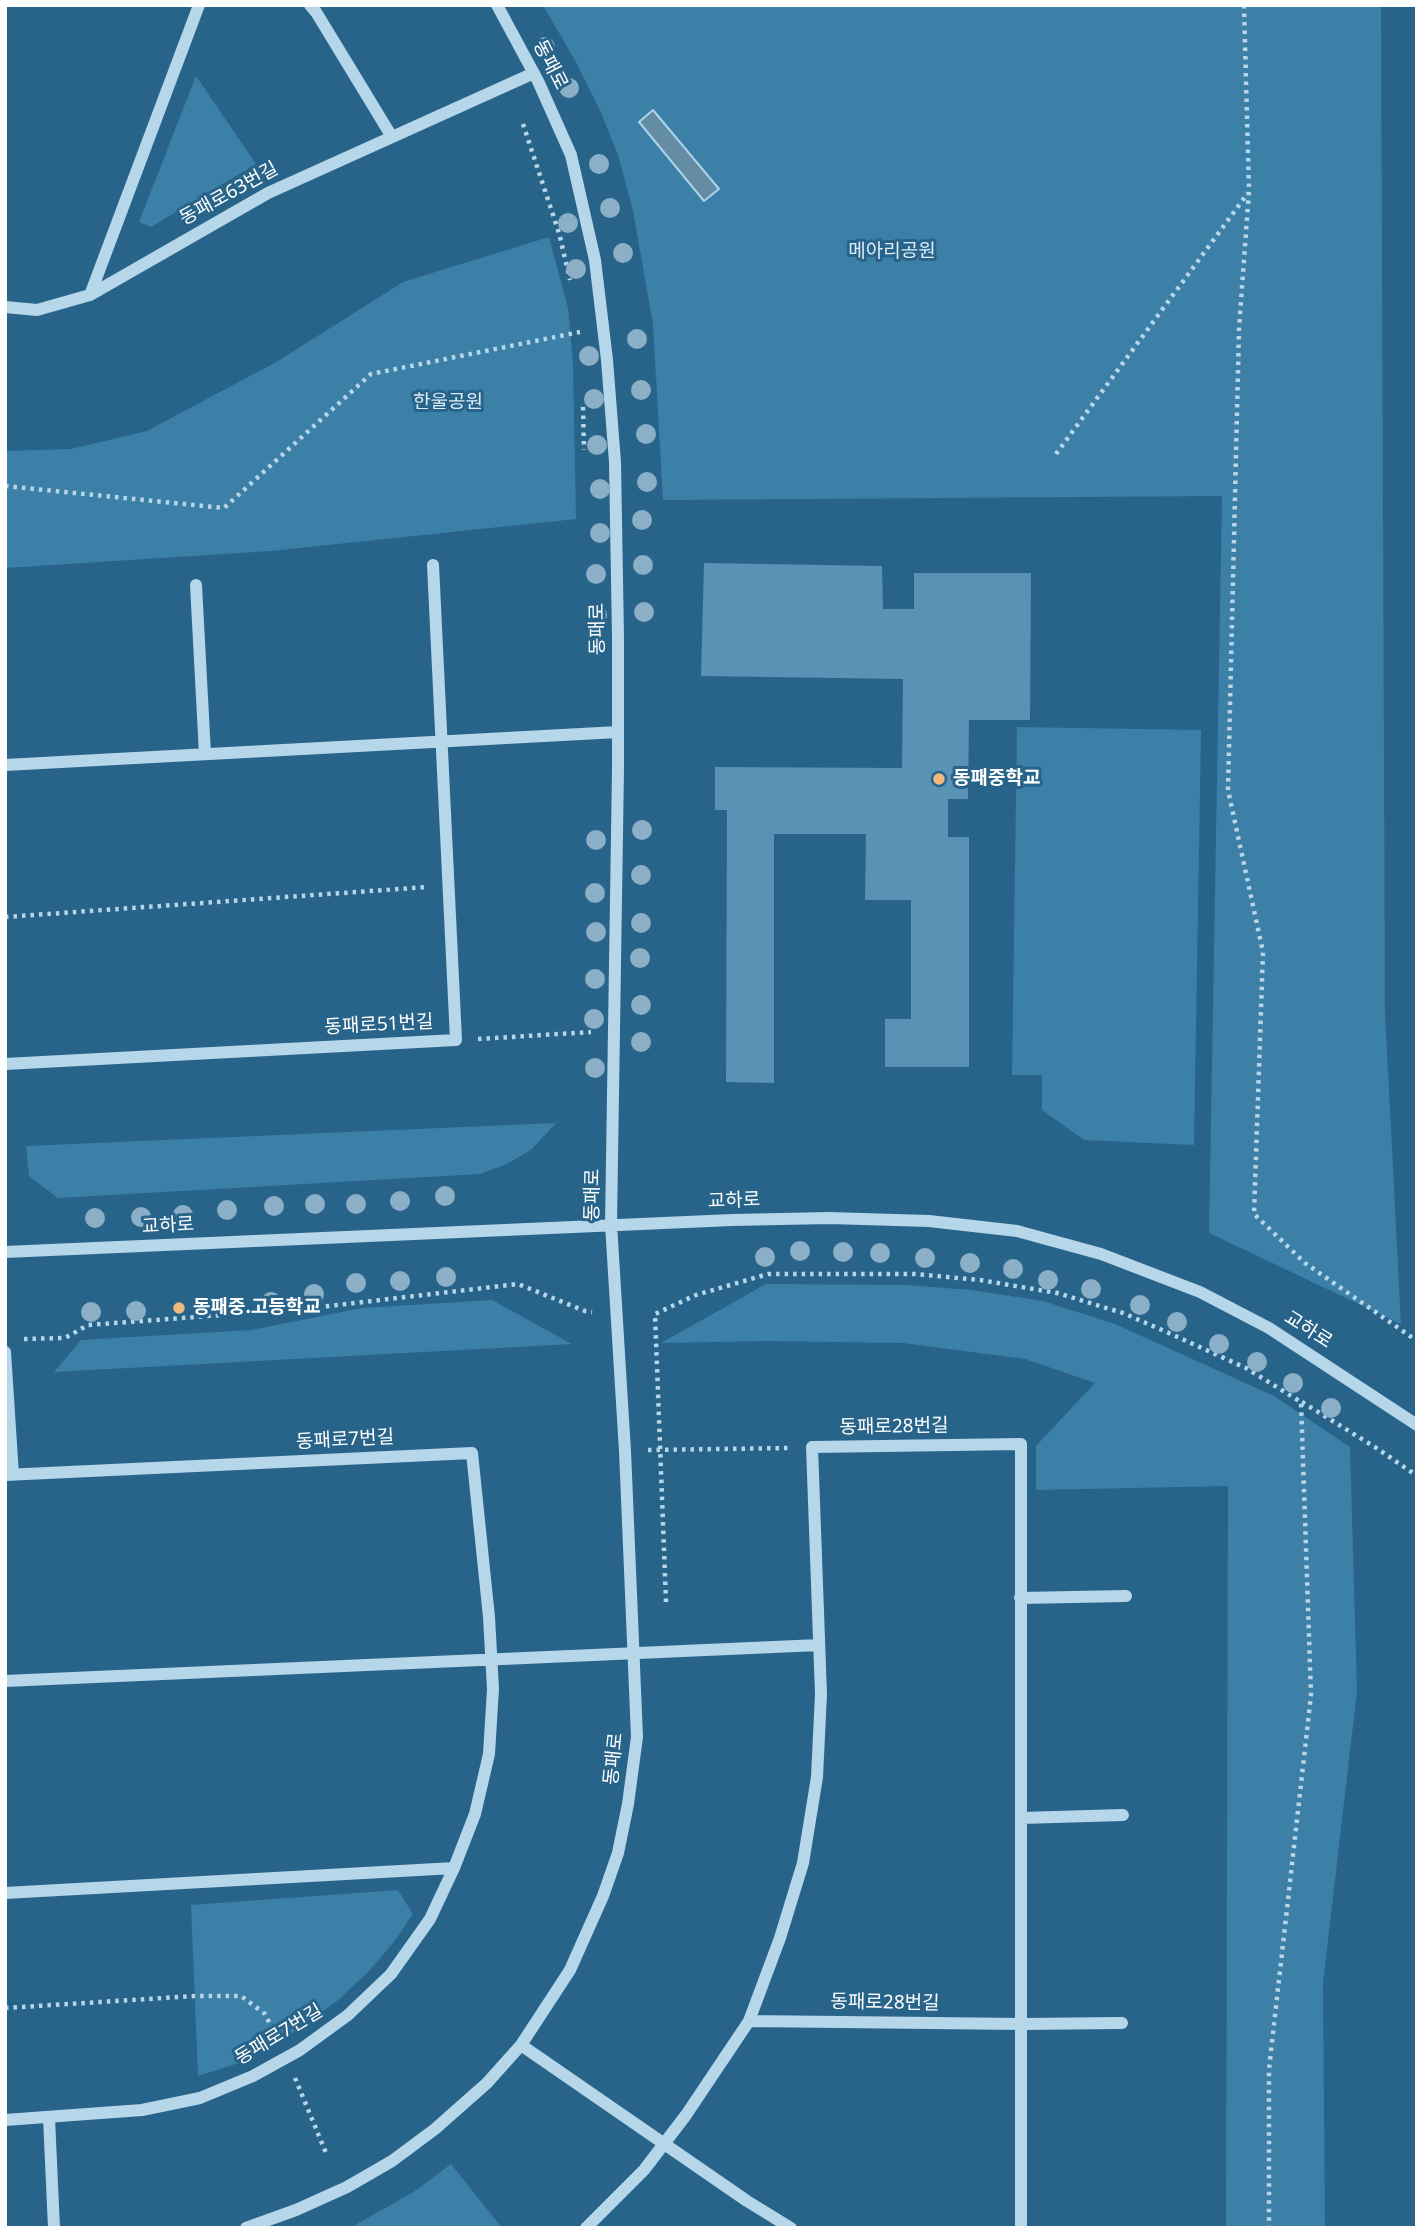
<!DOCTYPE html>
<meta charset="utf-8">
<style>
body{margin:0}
#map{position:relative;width:1422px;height:2233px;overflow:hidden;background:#28648a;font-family:"Noto Sans",sans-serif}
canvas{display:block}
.frame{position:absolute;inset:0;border:7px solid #fff;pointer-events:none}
</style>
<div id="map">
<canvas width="1422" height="2233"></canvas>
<div class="frame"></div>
</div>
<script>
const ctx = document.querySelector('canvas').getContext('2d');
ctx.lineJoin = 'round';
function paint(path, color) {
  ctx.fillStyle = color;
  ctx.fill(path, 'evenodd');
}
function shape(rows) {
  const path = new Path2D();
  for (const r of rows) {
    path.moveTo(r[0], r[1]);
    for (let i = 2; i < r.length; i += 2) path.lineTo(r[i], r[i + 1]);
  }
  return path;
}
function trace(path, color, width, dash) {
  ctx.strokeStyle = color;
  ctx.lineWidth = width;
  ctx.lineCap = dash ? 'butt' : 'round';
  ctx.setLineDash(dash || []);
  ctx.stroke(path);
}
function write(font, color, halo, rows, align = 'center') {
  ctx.font = font + ' "Noto Sans","Noto Sans KR",sans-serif';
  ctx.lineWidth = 6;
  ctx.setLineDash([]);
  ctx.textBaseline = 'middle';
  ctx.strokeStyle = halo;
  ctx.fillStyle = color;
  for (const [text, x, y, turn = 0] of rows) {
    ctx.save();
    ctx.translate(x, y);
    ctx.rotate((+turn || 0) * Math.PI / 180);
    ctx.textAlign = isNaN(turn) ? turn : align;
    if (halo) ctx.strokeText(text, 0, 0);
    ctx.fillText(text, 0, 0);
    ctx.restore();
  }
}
paint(shape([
 [543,5,1381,5,1385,1013,1401,1324,1209,1233,1222,496,663,500,653,324,633,211,619,158,600,110,577,64],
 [196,76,256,164,151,227,139,222],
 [549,237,568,308,573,363,576,519,271,551,5,568,5,451,71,449,147,431,278,361,403,282],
 [1017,727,1201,730,1194,1145,1084,1140,1042,1110,1042,1075,1012,1075],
 [556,1123,532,1149,507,1164,480,1174,58,1198,29,1176,26,1146],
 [766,1284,906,1285,971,1290,1043,1301,1115,1324,1274,1396,1350,1447,1357,1691,1323,1983,1325,2228,1226,2228,1228,1486,1036,1490,1036,1446,1095,1383,1025,1359,903,1343,767,1341,661,1343],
 [492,1300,572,1344,54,1372,81,1340,251,1330,362,1308],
 [398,1890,413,1914,394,1942,369,1971,337,2001,287,2037,248,2060,198,2076,191,1905],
 [451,2164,502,2228,350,2228,415,2191]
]), '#3c7fa7');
const water = shape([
 [653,110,719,189,704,201,639,122,653,110]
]);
paint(water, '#658ca5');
trace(water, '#aad3ea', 2);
paint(shape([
 [704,563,882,566,883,609,914,609,914,573,1031,573,1030,720,969,720,968,799,948,799,948,837,969,837,969,1067,885,1067,885,1019,911,1019,911,900,865,900,866,834,774,834,774,1083,726,1082,727,810,715,810,715,767,902,768,903,679,701,676]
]), '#5892b5');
trace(shape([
 [1244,5,1249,191,1239,329,1228,790,1263,952,1254,1214,1305,1263,1417,1341],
 [523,124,559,233,570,280],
 [583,407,584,450],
 [1056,454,1248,193],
 [5,486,224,508,371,374,580,332],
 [5,917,427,887],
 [478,1039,591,1032],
 [24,1339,65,1338,88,1325,303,1309,518,1284,585,1311,592,1312],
 [1302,1402,1378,1449,1417,1476],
 [648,1450,790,1448],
 [666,1602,655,1314,696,1295,768,1274,915,1274,980,1280,1057,1293,1123,1313,1162,1330,1246,1368,1301,1402,1311,1695,1269,2069,1269,2228],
 [5,2008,195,1996,241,1996,265,2014,277,2038],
 [295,2078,326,2153]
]), '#b6d6e9', 4.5, [3.5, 5]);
trace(shape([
 [310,5,316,12,392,137],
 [90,295,199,5],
 [5,307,37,310,90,295,268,193,534,73],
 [196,585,205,754],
 [5,765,618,732],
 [5,1064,456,1040,433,565],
 [5,1252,732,1220,829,1218,929,1221,1017,1231,1101,1254,1200,1292,1269,1328,1417,1425],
 [5,1352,13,1475],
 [5,1475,472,1453,489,1617,493,1689,489,1754,475,1814,454,1868,430,1919,391,1974,348,2015,300,2050,253,2076,200,2098,142,2110,5,2120],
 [1020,1598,1126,1596],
 [5,1681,819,1645],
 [1021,1818,1123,1815],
 [5,1893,454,1868],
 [749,2021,1021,2024,1122,2023],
 [521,2045,747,2201,791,2228],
 [49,2118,54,2228],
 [246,2228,296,2210,347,2187,392,2161,435,2129,487,2083,521,2045,570,1970,603,1896,618,1853,628,1804,637,1737,625,1451,611,1224,618,769,618,638,615,462,607,360,595,260,571,155,538,81,497,5],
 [586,2228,644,2170,686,2115,749,2021,780,1938,803,1863,817,1777,821,1694,812,1447,1021,1444,1021,2228]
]), '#b6d6e9', 12);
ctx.fillStyle = '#8aafc6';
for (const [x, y] of [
 [545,47],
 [569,88],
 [599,164],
 [610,208],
 [568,223],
 [623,253],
 [576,269],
 [637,339],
 [589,356],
 [641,390],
 [594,399],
 [646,434],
 [597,445],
 [647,482],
 [600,489],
 [642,520],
 [600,533],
 [643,565],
 [596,574],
 [644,612],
 [597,615],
 [642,830],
 [596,840],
 [641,875],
 [595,893],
 [641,923],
 [596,932],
 [640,958],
 [595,979],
 [641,1005],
 [594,1019],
 [641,1042],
 [595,1068],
 [445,1196],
 [400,1201],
 [315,1204],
 [356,1204],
 [274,1206],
 [227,1210],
 [183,1215],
 [141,1217],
 [95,1218],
 [800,1251],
 [843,1252],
 [880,1253],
 [765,1257],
 [925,1258],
 [970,1263],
 [1013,1269],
 [446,1277],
 [1048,1280],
 [400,1281],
 [356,1283],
 [1091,1289],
 [314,1294],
 [271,1302],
 [1140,1305],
 [136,1311],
 [91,1312],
 [1177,1322],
 [1219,1344],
 [1257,1362],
 [1293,1383],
 [1331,1408]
]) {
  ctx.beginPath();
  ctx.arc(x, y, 10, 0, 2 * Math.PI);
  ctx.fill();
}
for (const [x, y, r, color] of [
 [939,779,7,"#f1ba7c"],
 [179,1308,7,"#f1ba7c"]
]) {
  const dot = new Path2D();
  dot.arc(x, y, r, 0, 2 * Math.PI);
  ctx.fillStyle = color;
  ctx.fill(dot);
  trace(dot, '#28648a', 2.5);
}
write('19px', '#fff', '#28648a', [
 ["동패로",550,65,63],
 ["동패로63번길",229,194,-29],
 ["동패로",598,629,-91],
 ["동패로51번길",379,1025,-3],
 ["동패로",593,1195,-89],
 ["교하로",734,1201,-2],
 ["교하로",168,1226,-3],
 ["교하로",1308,1330,32],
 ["동패로28번길",894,1427,-1],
 ["동패로7번길",345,1440,-3],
 ["동패로",614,1759,-84],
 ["동패로28번길",885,2003,1],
 ["동패로7번길",279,2035,-31]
]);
write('19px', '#daecf7', '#28648a', [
 ["메아리공원",892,252],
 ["한울공원",448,403]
]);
write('bold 19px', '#fff', '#28648a', [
 ["동패중학교",953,779],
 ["동패중.고등학교",193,1308]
], 'left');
</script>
